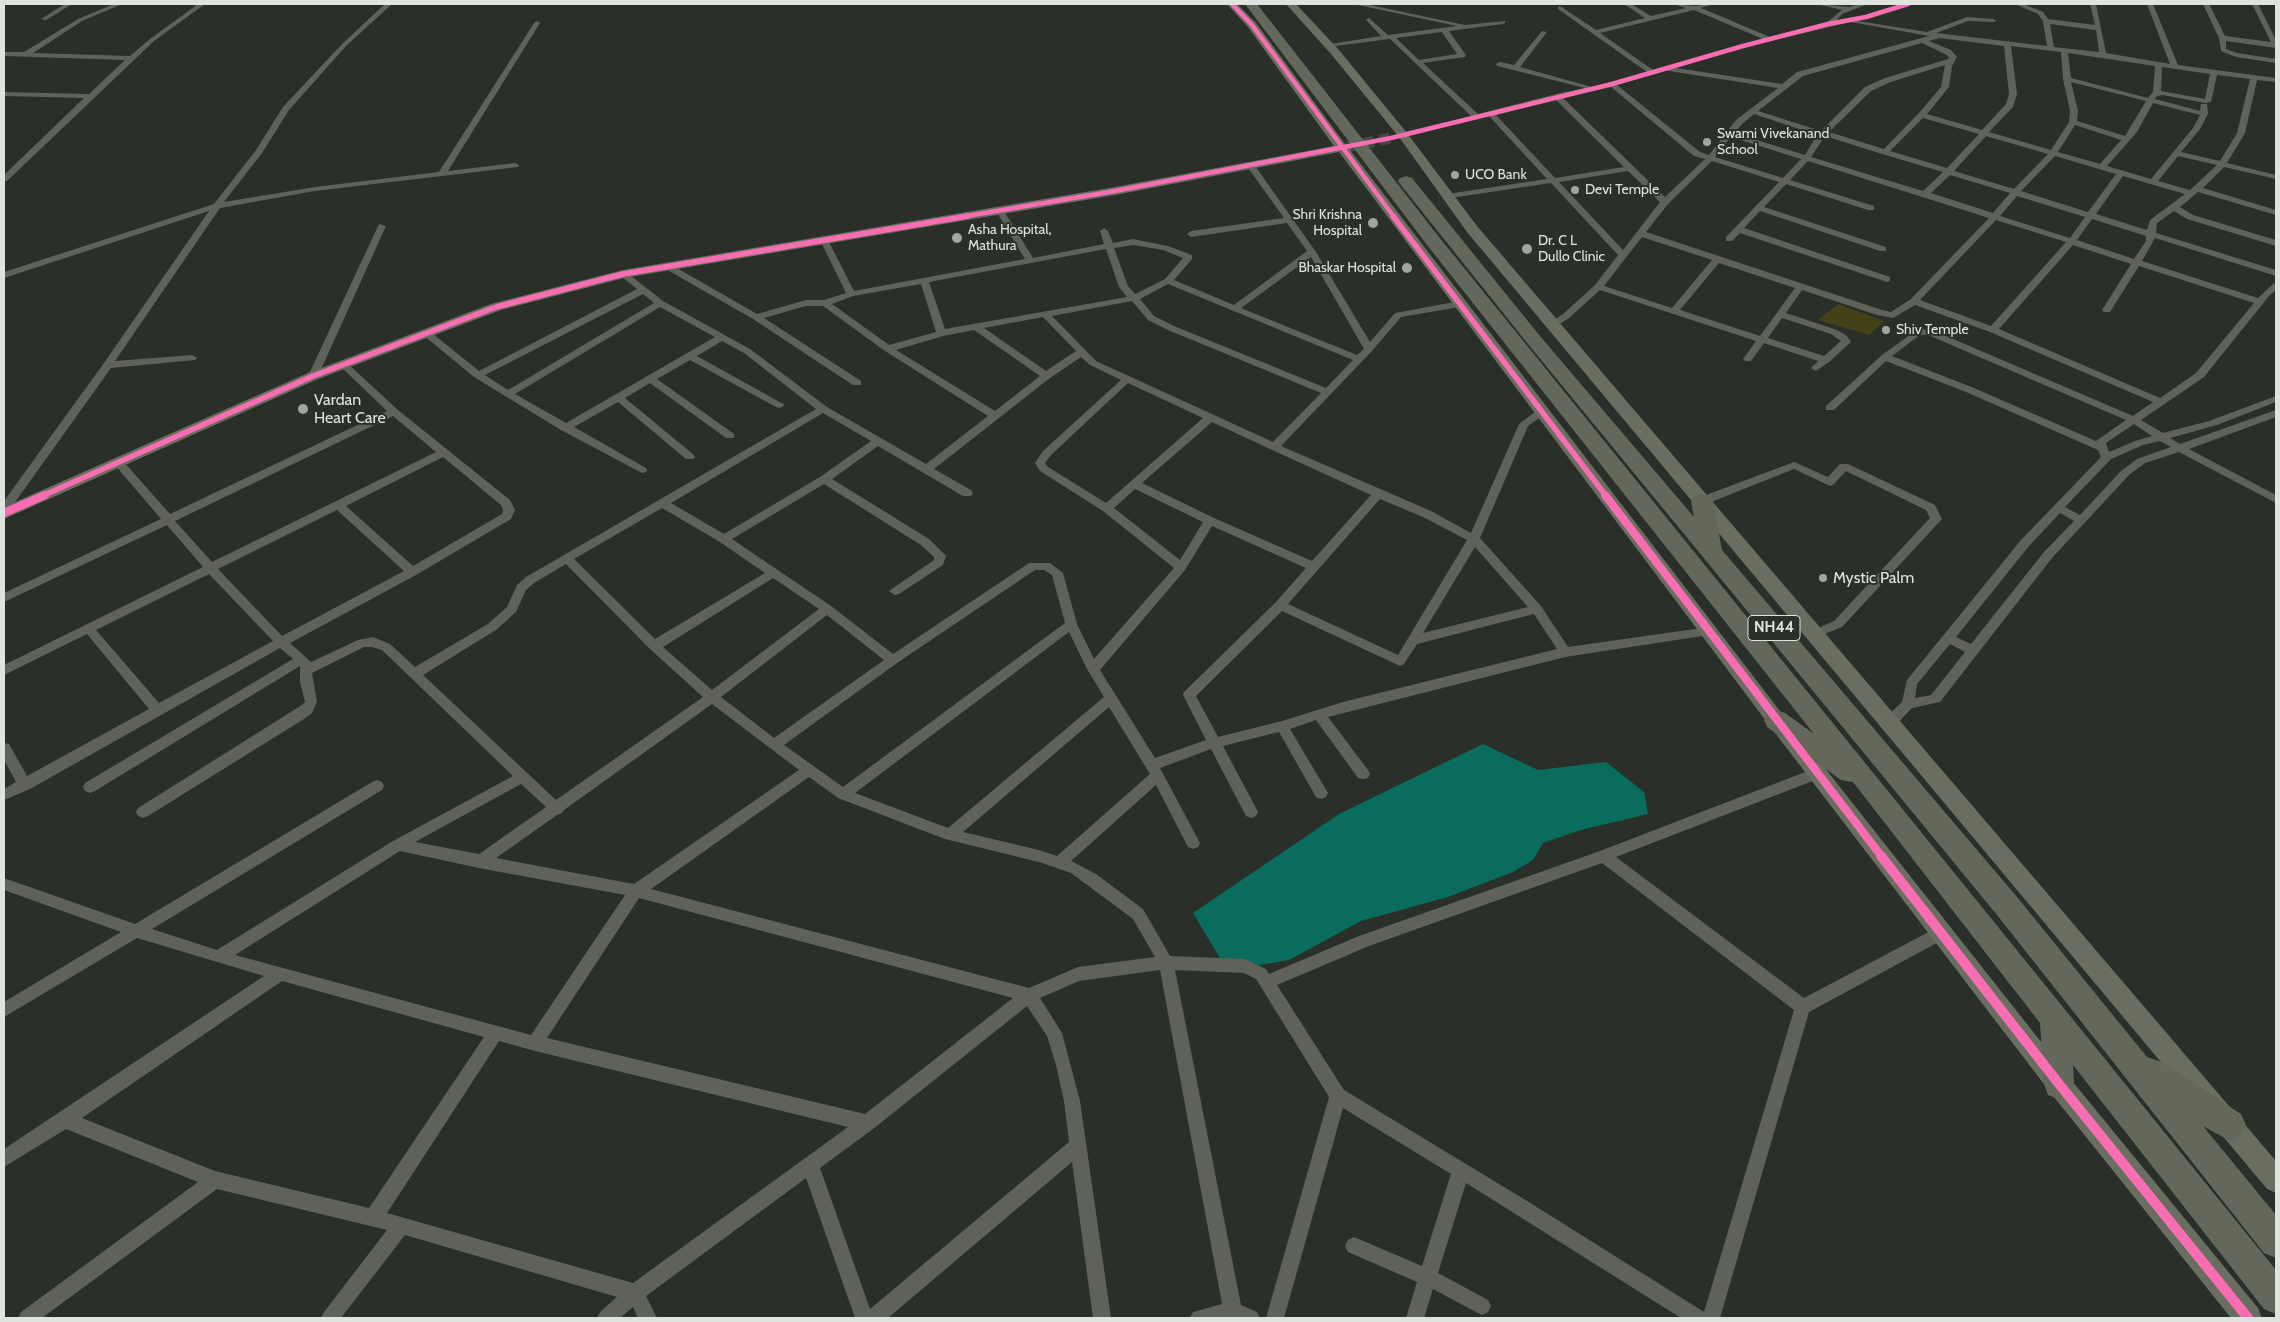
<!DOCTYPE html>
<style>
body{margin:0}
#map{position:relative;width:2280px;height:1322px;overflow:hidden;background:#2a2f2a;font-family:Cabin,sans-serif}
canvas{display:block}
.frame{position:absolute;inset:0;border:5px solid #dfe4de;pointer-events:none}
</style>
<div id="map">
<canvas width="2280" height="1322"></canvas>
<div class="frame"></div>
</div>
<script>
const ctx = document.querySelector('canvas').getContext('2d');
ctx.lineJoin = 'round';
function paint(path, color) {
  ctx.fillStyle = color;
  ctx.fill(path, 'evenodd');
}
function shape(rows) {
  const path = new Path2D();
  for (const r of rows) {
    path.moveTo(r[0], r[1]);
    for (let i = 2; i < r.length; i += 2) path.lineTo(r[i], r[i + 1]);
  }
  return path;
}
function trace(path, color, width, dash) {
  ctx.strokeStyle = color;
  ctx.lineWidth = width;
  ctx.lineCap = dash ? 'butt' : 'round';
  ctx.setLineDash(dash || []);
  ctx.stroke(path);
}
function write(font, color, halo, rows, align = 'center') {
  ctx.font = font + ' Cabin,sans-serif';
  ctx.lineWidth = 4;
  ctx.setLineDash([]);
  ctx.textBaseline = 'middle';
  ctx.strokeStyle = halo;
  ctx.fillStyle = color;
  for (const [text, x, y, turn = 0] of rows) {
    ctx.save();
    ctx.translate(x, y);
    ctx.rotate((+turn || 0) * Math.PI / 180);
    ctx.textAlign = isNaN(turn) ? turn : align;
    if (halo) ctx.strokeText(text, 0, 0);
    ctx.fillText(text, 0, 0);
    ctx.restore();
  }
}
paint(shape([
 [1838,304,1884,321,1869,335,1818,320]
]), '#454116');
paint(shape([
 [1483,744,1538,770,1606,762,1644,792,1648,814,1581,830,1543,843,1533,860,1513,872,1448,897,1361,921,1289,960,1249,967,1221,960,1193,913,1339,814]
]), '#0a6c5c');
trace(shape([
 [1347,147,1391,138]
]), '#454a45', 11, [11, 5.5]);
paint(shape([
 [65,4,72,4,46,20,41,19,65,4],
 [114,4,122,4,82,21,33,53,130,56,150,39,198,4,205,4,154,41,7,181,4,181,4,175,84,98,4,96,4,92,89,94,125,60,4,56,4,52,24,52,78,19,114,4],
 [385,4,392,4,346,46,289,110,262,153,224,202,315,187,439,172,534,23,537,21,540,23,448,171,515,163,519,165,518,167,315,191,220,208,115,361,192,355,197,358,195,360,111,368,8,512,4,513,4,501,104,363,209,211,4,278,4,272,214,204,256,150,283,107,342,44,385,4],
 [1353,4,1365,4,1465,25,1505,21,1505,23,1503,24,1449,31,1466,55,1465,57,1423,63,1478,114,1556,94,1585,88,1497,66,1496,64,1500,62,1514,65,1542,31,1547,32,1520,67,1592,87,1647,72,1558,9,1558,7,1560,6,1596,30,1645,18,1624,4,1631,4,1651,16,1686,8,1673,4,1694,6,1714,4,1701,8,1770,37,1826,23,1842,10,1817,4,1849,7,1859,4,1868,4,1842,14,1836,21,1865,15,1902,4,1911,4,1858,21,1927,32,1967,17,1993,19,1996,21,1995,22,1968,21,1936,33,2047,46,2043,21,2038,14,2015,4,2023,4,2043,12,2048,19,2095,25,2090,4,2096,4,2106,53,2170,64,2147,4,2153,4,2178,65,2276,78,2276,82,2257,80,2245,133,2227,163,2276,175,2276,179,2224,167,2203,188,2276,210,2276,215,2198,192,2180,207,2193,215,2276,240,2276,246,2187,219,2174,211,2157,223,2156,233,2276,270,2276,276,2155,238,2142,261,2258,298,2273,284,2276,283,2276,290,2269,296,2204,377,2141,420,2163,433,2209,421,2276,396,2276,402,2217,425,2170,438,2180,444,2276,410,2276,417,2189,449,2276,495,2276,503,2179,452,2145,463,2129,475,2052,558,1940,702,1912,708,1895,726,1885,726,1883,722,1885,718,1902,702,1907,680,2021,540,2101,457,2098,450,1966,392,1886,361,1834,410,1826,410,1826,406,1882,355,1918,329,1932,330,2133,416,2153,402,1990,332,1915,305,1893,318,1877,315,1802,290,1786,313,1837,330,1846,335,1851,342,1829,362,1816,371,1811,368,1818,361,1764,343,1751,361,1745,361,1743,359,1756,341,1600,290,1569,318,1555,327,1549,327,1549,323,1563,314,1595,285,1618,255,1551,183,1444,199,1443,197,1447,194,1547,179,1489,116,1400,137,1400,133,1471,116,1390,39,1328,47,1324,45,1381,36,1366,20,1369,18,1388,35,1457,26,1353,4],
 [1694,10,1763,39,1653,70,1600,33,1694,10],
 [1851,22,1929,36,1797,72,1782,84,1676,68,1745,47,1851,22],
 [2050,24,2096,30,2099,52,2054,47,2050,24],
 [1442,32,1457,54,1419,60,1396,38,1442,32],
 [1939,38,2004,46,2009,94,2006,104,1982,130,1927,114,1949,87,1952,66,1957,57,1951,50,1929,41,1939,38],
 [1922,43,1945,54,1949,57,1948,59,1885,78,1865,87,1821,131,1758,111,1803,76,1922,43],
 [2011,46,2061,52,2063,79,2070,111,2069,122,2051,150,1989,132,2013,107,2017,94,2011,46],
 [2068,53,2155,66,2153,92,2148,98,2071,78,2068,53],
 [1945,65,1941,87,1919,113,1884,149,1829,132,1871,91,1891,82,1945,65],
 [2162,67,2210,74,2205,99,2161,91,2162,67],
 [1666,71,1669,71,1778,88,1736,120,1709,155,1700,152,1617,85,1666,71],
 [2217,75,2250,79,2237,133,2220,161,2181,152,2200,129,2208,114,2207,104,2201,104,2200,111,2155,99,2157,96,2163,95,2205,103,2211,102,2217,75],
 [2071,82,2146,101,2125,136,2077,121,2078,111,2071,82],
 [1611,87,1694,156,1705,159,1665,197,1563,98,1611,87],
 [1556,100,1624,167,1555,178,1496,115,1556,100],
 [2153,103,2200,115,2193,128,2151,179,2107,166,2137,132,2153,103],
 [1754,114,1817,135,1805,155,1734,133,1742,124,1754,114],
 [1923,118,1979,134,1947,168,1890,151,1923,118],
 [2075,125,2121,140,2100,164,2058,152,2075,125],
 [1825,136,1882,154,1943,172,1923,191,1811,157,1825,136],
 [1986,136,2048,154,2014,189,1954,171,1986,136],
 [1731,137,1801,159,1783,178,1715,157,1731,137],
 [2055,156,2116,174,2088,212,2021,191,2055,156],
 [2178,156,2217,165,2190,190,2158,181,2178,156],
 [1712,161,1779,182,1726,237,1726,241,1732,241,1740,233,1887,282,1890,281,1890,277,1744,228,1760,211,1880,251,1886,251,1886,247,1764,207,1786,184,1868,210,1874,210,1874,206,1790,180,1808,161,1989,218,1911,299,1891,312,1882,310,1646,232,1668,204,1712,161],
 [1628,171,1660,202,1623,250,1559,182,1628,171],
 [1950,175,2010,193,1993,213,1931,193,1950,175],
 [2123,176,2185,194,2150,220,2147,230,2096,214,2123,176],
 [2017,196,2085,217,2070,238,2000,216,2017,196],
 [2092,219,2146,236,2146,241,2134,259,2077,240,2092,219],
 [1996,220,2066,242,1991,326,1920,300,1996,220],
 [1642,237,1712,260,1672,308,1604,286,1642,237],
 [2073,245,2131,264,2102,310,2104,312,2110,312,2139,266,2254,303,2196,373,2160,398,1999,329,2073,245],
 [1719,263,1795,288,1760,336,1680,310,1719,263],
 [1782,318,1831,334,1841,341,1824,356,1768,338,1782,318],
 [1920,335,1928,335,2126,420,2096,441,1974,388,1892,356,1920,335],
 [2134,424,2152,436,2135,441,2109,452,2106,443,2134,424],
 [2160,441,2171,447,2137,459,2121,471,2080,515,2065,507,2111,459,2143,445,2160,441],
 [2060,513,2074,521,2044,552,1971,644,1956,637,2029,546,2060,513],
 [1950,644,1965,652,1931,695,1915,698,1917,684,1950,644],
 [2203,4,2209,4,2225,36,2271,42,2252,4,2258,4,2276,40,2276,48,2226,41,2226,49,2237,53,2276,59,2276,63,2236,57,2221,51,2219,38,2203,4],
 [1247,163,1253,163,1316,252,1370,342,1395,313,1460,301,1465,304,1460,307,1401,317,1372,351,1281,446,1431,511,1471,533,1519,424,1539,409,1547,409,1547,413,1528,426,1480,538,1541,606,1568,647,1709,627,1715,631,1709,635,1565,657,1328,717,1368,770,1370,774,1368,778,1363,779,1358,778,1316,720,1290,729,1328,793,1326,797,1321,799,1316,797,1279,732,1223,746,1258,812,1256,816,1251,818,1246,816,1211,749,1160,768,1200,843,1198,847,1193,849,1188,847,1156,785,1071,861,1096,874,1143,909,1170,956,1245,959,1266,969,1269,974,1359,936,1600,851,1813,769,1818,768,1823,769,1825,773,1823,777,1616,857,1804,998,1936,928,1941,926,1946,928,1948,933,1946,938,1809,1012,1720,1318,1681,1318,1466,1183,1438,1273,1488,1300,1491,1306,1488,1312,1482,1315,1476,1312,1433,1289,1424,1318,1406,1318,1417,1282,1348,1252,1345,1246,1348,1240,1354,1237,1422,1266,1451,1174,1343,1108,1284,1318,1266,1318,1329,1097,1256,979,1244,973,1175,970,1241,1305,1257,1312,1260,1318,1190,1318,1193,1312,1222,1304,1160,970,1079,981,1040,998,1062,1033,1080,1101,1111,1318,1093,1318,1072,1162,888,1318,855,1318,806,1178,646,1296,657,1318,638,1318,633,1307,620,1318,597,1318,600,1312,617,1297,405,1235,341,1318,321,1318,324,1312,387,1230,217,1189,42,1318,18,1318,21,1312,198,1182,66,1129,4,1167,4,1149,264,976,137,938,4,1017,4,1002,121,932,4,890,4,878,135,924,372,782,377,780,382,782,384,786,382,790,152,929,217,950,393,841,513,776,382,650,372,647,364,647,312,673,317,702,312,713,304,719,148,816,143,818,138,816,136,812,138,808,302,705,305,702,300,682,300,666,95,791,90,793,85,791,83,787,85,783,293,659,280,648,30,789,4,800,4,789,16,782,4,760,4,743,9,744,27,776,149,709,87,634,4,675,4,665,203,567,167,525,4,602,4,593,161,519,115,465,114,463,115,461,123,461,170,514,387,411,338,364,343,361,346,362,398,410,510,500,515,510,511,519,416,575,290,643,311,662,358,640,373,637,390,644,415,667,488,624,507,607,517,585,526,577,816,409,744,353,722,341,697,356,785,405,780,408,776,407,690,360,657,379,734,434,734,438,726,438,650,383,625,398,694,455,695,457,694,459,686,459,618,402,574,427,646,468,647,470,646,472,642,473,561,430,474,377,422,334,422,330,428,330,479,371,637,289,618,274,626,272,663,301,750,349,827,407,926,464,988,416,885,351,823,306,806,306,764,318,861,381,861,385,853,385,753,319,664,268,664,264,670,264,757,314,806,300,824,300,846,293,820,240,824,237,828,240,854,291,1025,259,996,211,1000,208,1004,211,1033,258,1104,244,1100,231,1104,228,1108,231,1113,243,1133,239,1168,246,1192,255,1192,259,1174,280,1234,305,1307,251,1287,223,1191,237,1187,234,1191,231,1284,218,1246,165,1247,163],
 [1133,245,1163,250,1183,258,1165,279,1135,294,1128,286,1114,248,1133,245],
 [1106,249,1119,287,1127,297,945,329,929,282,1106,249],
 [1311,257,1364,349,1357,355,1241,308,1311,257],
 [921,284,936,332,889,345,832,304,853,296,921,284],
 [1168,284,1353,360,1326,388,1174,326,1154,316,1140,299,1168,284],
 [643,294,654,303,508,390,485,375,643,294],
 [1132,301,1148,320,1168,330,1321,393,1273,442,1096,361,1052,316,1132,301],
 [660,307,715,337,566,423,515,394,660,307],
 [1043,317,1076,351,1046,371,984,328,1043,317],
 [974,330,1040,376,995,411,896,350,943,336,974,330],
 [1081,357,1090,365,1121,380,1043,451,1035,463,1040,471,1103,511,1174,568,1094,659,1077,624,1063,573,1050,563,1029,563,893,654,831,606,732,539,824,484,921,545,934,557,934,560,889,591,895,595,899,594,943,565,946,556,929,539,832,479,878,446,963,496,971,496,973,493,971,490,934,469,1050,378,1081,357],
 [1128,383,1203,418,1106,503,1048,467,1045,463,1051,455,1128,383],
 [823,413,871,441,820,477,724,534,671,503,823,413],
 [393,416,436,452,212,562,175,521,393,416],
 [1212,422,1270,449,1371,495,1312,561,1214,518,1142,483,1212,422],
 [443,457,501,505,503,510,502,514,413,566,346,506,443,457],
 [1135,489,1203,522,1180,560,1114,508,1135,489],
 [1380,499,1423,517,1467,540,1398,655,1288,604,1380,499],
 [662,508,720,542,765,573,655,639,574,559,662,508],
 [337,510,404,571,282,636,218,569,337,510],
 [1212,526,1306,568,1276,602,1184,692,1183,695,1206,740,1155,758,1100,670,1185,570,1212,526],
 [1475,547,1528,607,1423,633,1475,547],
 [566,564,650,649,703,697,556,800,423,675,496,630,516,612,526,590,534,583,566,564],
 [1035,570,1044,570,1052,575,1065,623,843,787,784,745,897,663,1035,570],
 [209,574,273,641,159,703,96,630,209,574],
 [773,578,819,609,712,690,663,647,773,578],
 [1282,611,1400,666,1404,664,1417,644,1534,614,1557,649,1343,702,1282,721,1218,737,1196,696,1282,611],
 [827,615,884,660,774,738,721,697,827,615],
 [1069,632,1087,669,1104,697,948,828,855,793,1069,632],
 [712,704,799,770,634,884,496,858,557,815,562,813,564,810,712,704],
 [1109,707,1150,774,1057,856,1039,850,963,832,1109,707],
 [809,777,838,798,945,839,1039,862,1071,873,1133,919,1155,957,1078,967,1029,988,651,889,809,777],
 [521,784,546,807,479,854,415,842,521,784],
 [400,851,479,868,625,895,531,1035,235,955,400,851],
 [1602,863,1794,1010,1704,1312,1532,1204,1344,1090,1277,985,1369,946,1602,863],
 [639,898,1013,998,865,1114,547,1038,639,898],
 [282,981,484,1037,369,1208,215,1171,82,1118,282,981],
 [1027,1006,1047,1036,1056,1065,1064,1101,1069,1142,870,1309,820,1168,873,1129,1027,1006],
 [499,1041,535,1051,848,1127,633,1283,387,1213,499,1041],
 [379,224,386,226,318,376,317,378,309,378,308,376,379,224],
 [1794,462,1828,477,1840,464,1848,464,1935,505,1942,519,1842,627,1815,638,1811,637,1809,634,1811,631,1834,621,1930,518,1926,510,1846,471,1834,484,1830,486,1794,469,1706,504,1698,504,1696,501,1698,498,1794,462]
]), '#5f6258');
paint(shape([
 [1227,4,1237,4,1256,23,1345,144,1351,144,1353,147,1350,150,1783,715,2068,1076,2258,1308,2262,1318,2231,1318,2050,1092,1769,725,1339,152,1115,195,624,278,501,310,318,379,4,519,4,507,308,373,491,304,623,270,1115,187,1334,146,1248,27,1227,4],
 [1286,4,1296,4,1339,50,1407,133,1477,226,2276,1161,2276,1193,2267,1189,1467,232,1399,137,1331,54,1286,4]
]), '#696e60');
paint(shape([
 [1245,4,1257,4,1439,237,2276,1270,2276,1314,2264,1309,2073,1065,2074,1084,2070,1095,2059,1099,2048,1095,2044,1084,2040,1023,1853,782,1841,780,1767,727,1764,720,1767,713,1776,710,1785,713,1814,734,1427,245,1245,4],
 [1406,176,1412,178,1540,336,1694,517,1691,501,1695,496,1702,494,1709,496,1713,501,1722,550,2017,897,2147,1057,2159,1061,2241,1114,2246,1125,2241,1136,2230,1141,2203,1126,2276,1215,2276,1258,2264,1253,1997,915,1528,344,1400,184,1398,181,1400,178,1406,176]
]), '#63685b');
trace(shape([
 [1232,4,1252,25,1394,217],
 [961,217,1115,191,1391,138,1612,84,1743,46,1828,24,1866,17,1908,4]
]), '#f96db3', 4.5);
trace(shape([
 [1393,216,1606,496],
 [42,496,313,376,496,307,623,274,968,216]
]), '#f96db3', 5.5);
trace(shape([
 [1605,495,1882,857],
 [4,513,45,495]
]), '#f96db3', 8);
trace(shape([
 [1881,856,2059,1084,2248,1318]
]), '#f96db3', 10);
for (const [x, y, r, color] of [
 [1707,142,5,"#a0a59f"],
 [1455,175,5,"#a0a59f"],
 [1575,190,5,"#a0a59f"],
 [1373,223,6,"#a0a59f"],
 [957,238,6,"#a0a59f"],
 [1527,249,6,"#a0a59f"],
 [1407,268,6,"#a0a59f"],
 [1886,330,5,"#a0a59f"],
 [303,409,6,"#a0a59f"],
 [1823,578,5,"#a0a59f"]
]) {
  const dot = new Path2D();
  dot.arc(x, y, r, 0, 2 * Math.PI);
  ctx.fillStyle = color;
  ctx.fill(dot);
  trace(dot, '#293128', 2);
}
write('14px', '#dfe4de', '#293128', [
 ["Swami Vivekanand",1717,134],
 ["School",1717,150],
 ["UCO Bank",1465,175],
 ["Devi Temple",1585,190],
 ["Shri Krishna",1362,215,"right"],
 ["Hospital",1362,231,"right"],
 ["Asha Hospital,",968,230],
 ["Mathura",968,246],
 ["Dr. C L",1538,241],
 ["Dullo Clinic",1538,257],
 ["Bhaskar Hospital",1396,268,"right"],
 ["Shiv Temple",1896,330]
], 'left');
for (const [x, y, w] of [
 [1774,628,52]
]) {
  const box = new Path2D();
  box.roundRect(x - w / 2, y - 12.5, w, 25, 4);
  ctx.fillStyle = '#293128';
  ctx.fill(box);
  trace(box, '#dfe4de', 1);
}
write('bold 15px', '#dfe4de', null, [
 ["NH44",1774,628]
]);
write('16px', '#dfe4de', '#293128', [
 ["Vardan",314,400],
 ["Heart Care",314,418],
 ["Mystic Palm",1833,578]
], 'left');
</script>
